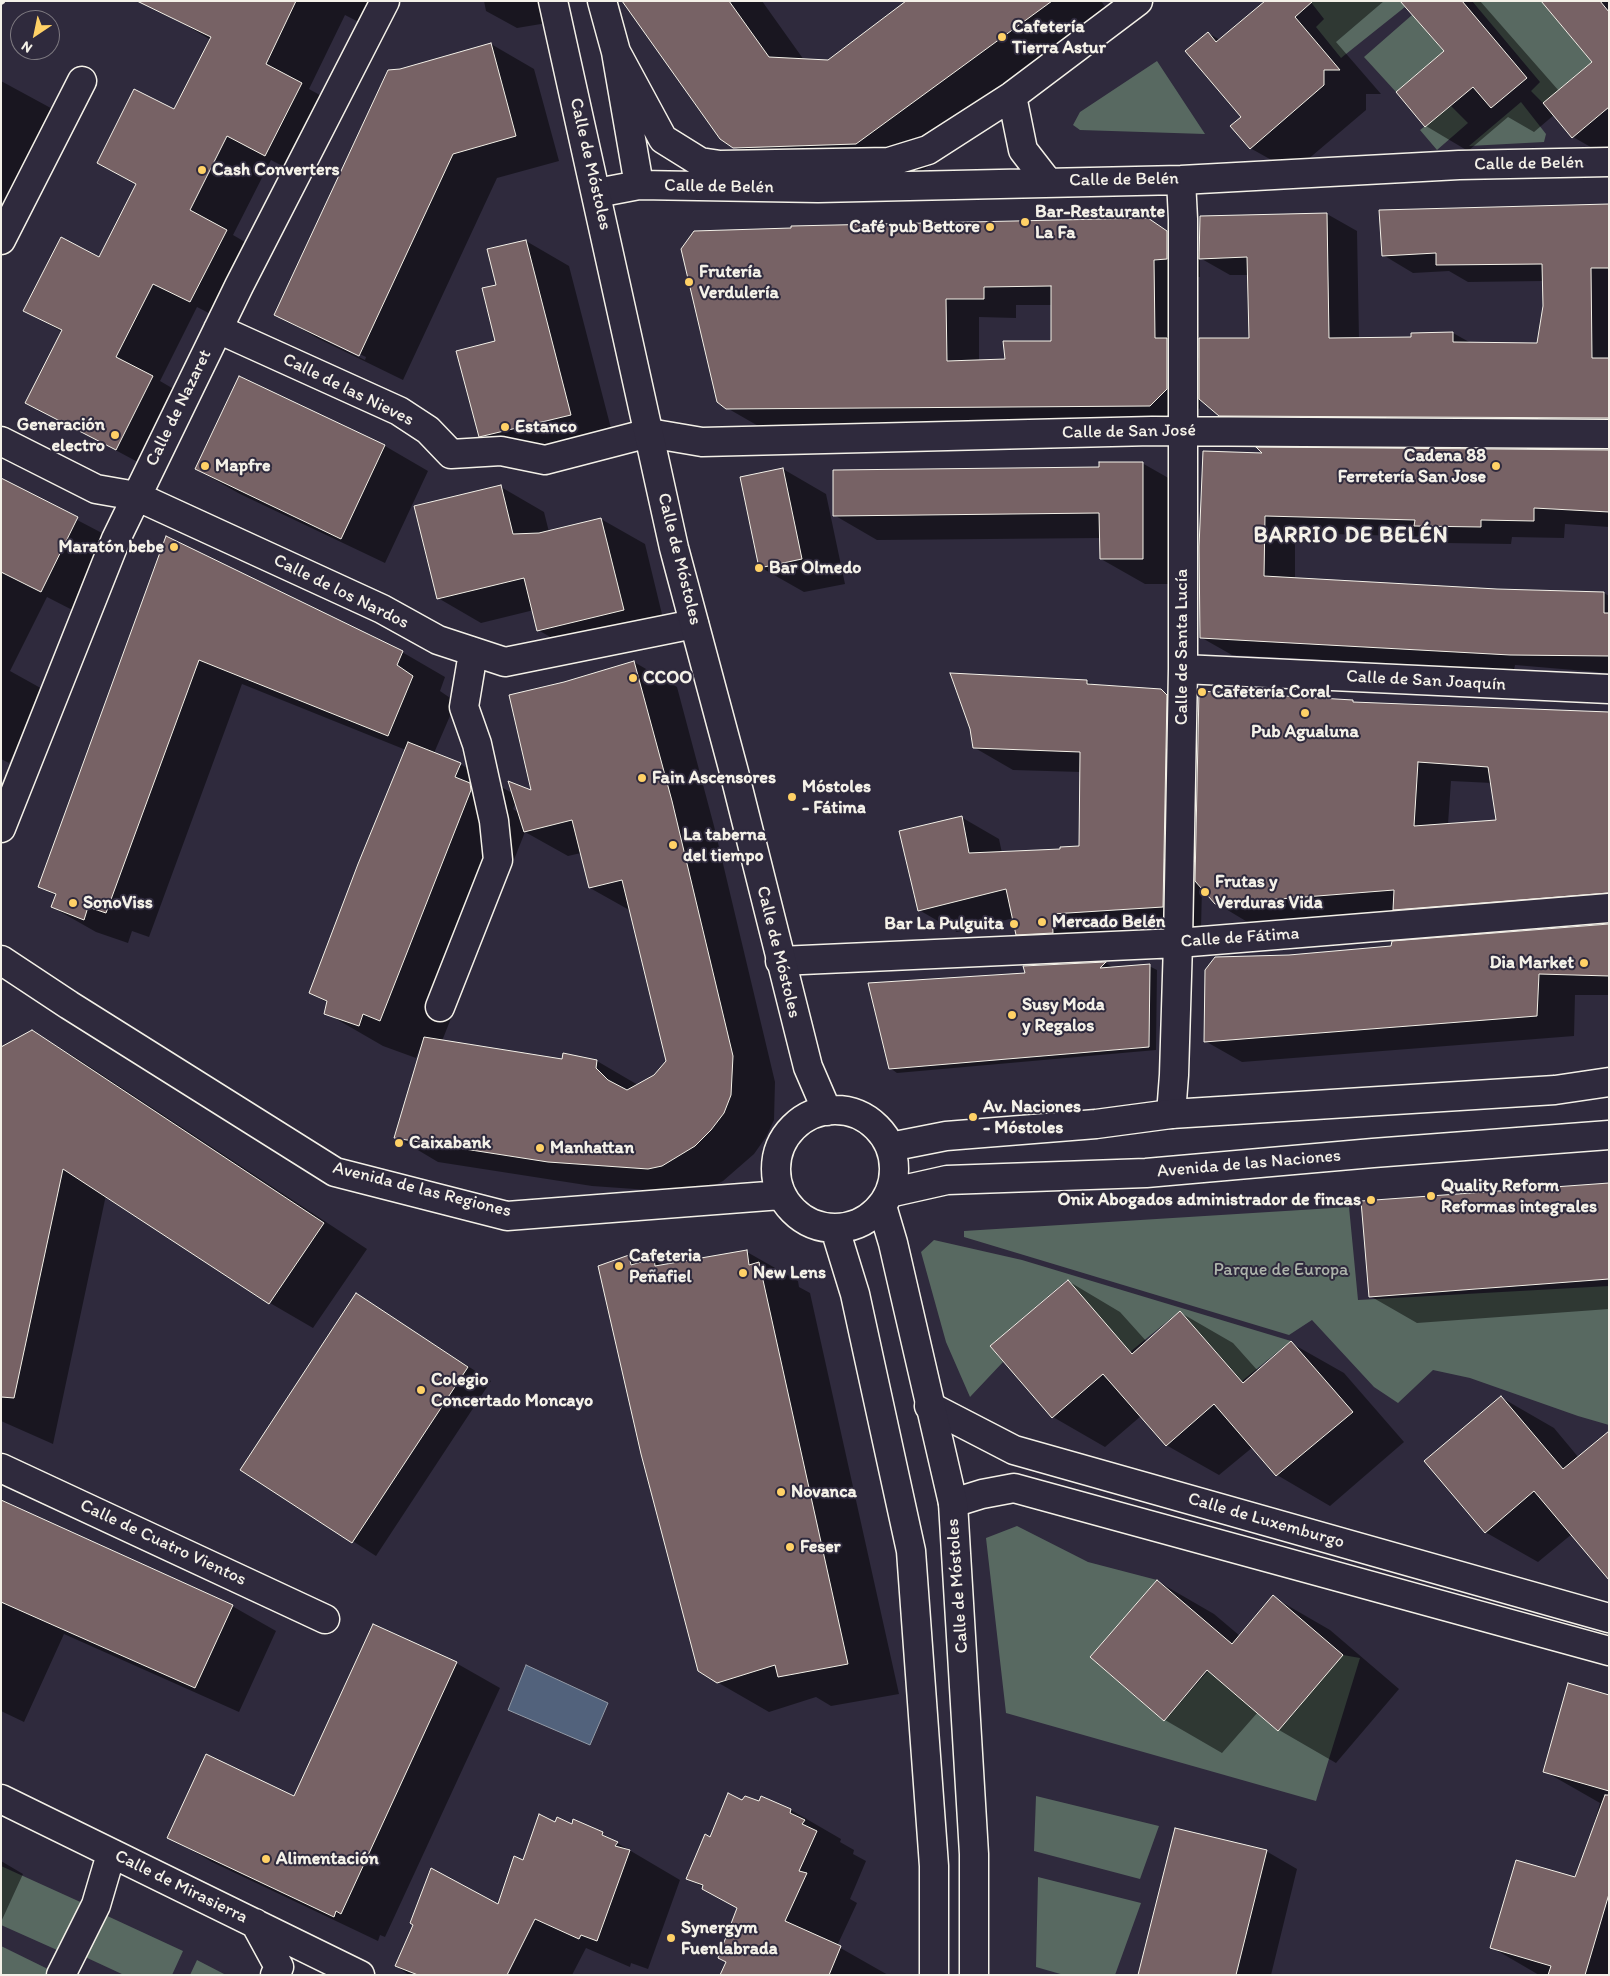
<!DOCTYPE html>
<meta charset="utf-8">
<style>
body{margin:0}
#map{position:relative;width:1610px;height:1976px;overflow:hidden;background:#2f2a3d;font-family:Itim,sans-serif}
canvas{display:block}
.frame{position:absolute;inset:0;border:2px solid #f4f1e8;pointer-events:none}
.north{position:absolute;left:10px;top:10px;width:50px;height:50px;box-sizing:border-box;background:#2f2a3d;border:1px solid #7e7a81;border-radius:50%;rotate:214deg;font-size:14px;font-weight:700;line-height:20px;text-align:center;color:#f4f1e8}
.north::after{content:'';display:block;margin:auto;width:18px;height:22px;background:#ffd166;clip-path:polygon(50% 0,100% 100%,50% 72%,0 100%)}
</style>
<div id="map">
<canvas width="1610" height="1976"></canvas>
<div class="frame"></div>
<div class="north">N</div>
</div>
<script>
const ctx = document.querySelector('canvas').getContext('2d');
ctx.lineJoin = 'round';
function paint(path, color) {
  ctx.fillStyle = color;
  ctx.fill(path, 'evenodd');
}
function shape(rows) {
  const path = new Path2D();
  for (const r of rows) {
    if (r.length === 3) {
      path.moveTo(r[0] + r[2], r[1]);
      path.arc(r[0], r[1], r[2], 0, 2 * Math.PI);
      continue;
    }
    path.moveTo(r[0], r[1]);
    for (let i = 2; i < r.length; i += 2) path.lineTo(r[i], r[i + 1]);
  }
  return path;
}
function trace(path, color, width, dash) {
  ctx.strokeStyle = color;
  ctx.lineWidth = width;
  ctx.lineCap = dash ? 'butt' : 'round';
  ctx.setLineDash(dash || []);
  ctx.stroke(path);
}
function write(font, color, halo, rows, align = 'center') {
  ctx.font = font + ' Itim,sans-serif';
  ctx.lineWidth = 4;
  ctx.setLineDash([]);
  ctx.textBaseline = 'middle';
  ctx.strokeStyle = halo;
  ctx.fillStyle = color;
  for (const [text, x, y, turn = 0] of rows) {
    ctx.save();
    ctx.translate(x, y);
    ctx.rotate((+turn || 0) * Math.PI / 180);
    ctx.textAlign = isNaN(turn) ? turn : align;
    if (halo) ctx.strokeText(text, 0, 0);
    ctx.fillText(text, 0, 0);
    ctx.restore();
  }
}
paint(shape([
 [1310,1,1400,1,1405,7,1341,58,1316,27,1324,19],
 [1428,1,1457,6,1427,32,1444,51,1396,92,1364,57],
 [1472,1,1541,1,1592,62,1543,103,1531,91,1540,82],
 [1157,61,1205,134,1080,130,1073,125,1080,112],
 [1521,102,1546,134,1544,142,1469,146],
 [1451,106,1468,123,1437,150,1420,130],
 [1349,1207,1358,1300,1609,1286,1609,1425,1578,1416,1470,1378,1433,1370,1398,1403,1374,1387,1312,1320,1289,1335,964,1237,964,1231],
 [934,1240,1022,1260,1291,1341,1242,1381,1180,1311,1130,1352,1067,1280,990,1346,1003,1362,970,1397,946,1342,921,1252],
 [1017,1526,1088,1562,1157,1580,1090,1657,1164,1721,1208,1671,1278,1731,1301,1705,1283,1690,1303,1666,1320,1681,1343,1655,1360,1658,1316,1801,1006,1713,986,1538],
 [1036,1796,1159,1826,1140,1879,1034,1851],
 [1,1866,87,1905,66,1954,1,1925],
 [1038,1877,1141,1903,1115,1975,1064,1975,1036,1967],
 [103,1914,183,1951,172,1975,124,1975,83,1956],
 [1,1946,56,1973,55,1975,1,1975],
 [197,1960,226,1975,190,1975]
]), '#586961');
const water = shape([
 [526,1665,608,1703,590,1745,508,1710,526,1665]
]);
paint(water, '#52627c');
trace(water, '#939ba7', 1);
paint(shape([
 [182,1,398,1,382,34,345,15,309,89,345,109,309,180,271,160,233,235,269,256,234,326,197,307,160,381,196,402,160,474,26,402,62,332,25,310,100,258,137,185,98,163,175,111,211,40,174,18],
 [484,1,549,1,553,22,517,28,486,11],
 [623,1,762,1,804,60,829,62,908,1,1101,1,1119,26,914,177,791,180,733,146],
 [1267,1,1384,1,1336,42,1381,94,1366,94,1366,110,1293,172,1250,148,1243,117,1208,33,1220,40],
 [1402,1,1480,1,1559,91,1593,63,1543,1,1609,1,1609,150,1603,154,1573,137,1554,115,1534,132,1508,117,1468,151,1426,126,1445,51],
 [491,44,534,69,559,161,497,178,403,380,319,339,275,314,400,70],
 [318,335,366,357,365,360,318,337],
 [1,81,71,119,1,258],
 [1609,206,1609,435,1250,433,1219,415,1200,398,1200,408,1183,424,760,427,727,408,682,249,1148,219,1200,252,1327,214,1357,231,1359,339,1413,339,1413,334,1453,333,1471,343,1538,344,1544,306,1543,281,1468,282,1449,271,1413,273,1383,255],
 [1200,258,1230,275,1249,275,1250,339,1200,359,1187,351,1186,278,1200,277],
 [1016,305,1053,305,1052,343,1006,360,979,361,979,317,1016,318],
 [526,241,569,266,614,440,523,461,480,436,496,342,498,286],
 [240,377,385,446,428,471,385,563,240,494,196,469],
 [1609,451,1609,527,1565,524,1564,538,1512,537,1511,544,1446,543,1436,537,1295,533,1295,579,1497,590,1604,593,1609,596,1609,673,1515,665,1514,670,1232,655,1202,638,1266,454],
 [1142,463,1186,488,1187,584,1145,584,1101,559,1101,538,877,540,834,515,1100,468],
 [783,469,826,494,845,584,804,592,760,567],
 [1,480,121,543,84,616,47,597,10,671,46,691,9,763,1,759],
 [501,487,544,512,549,532,601,519,645,544,667,635,582,655,538,630,534,610,481,623,438,598],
 [167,538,402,652,445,677,440,691,456,702,434,753,460,764,514,794,533,792,564,684,634,662,677,687,714,826,775,1082,774,1120,766,1137,754,1154,723,1181,705,1190,691,1193,592,1186,438,1162,396,1137,422,1049,420,1048,416,1058,383,1046,326,1013,328,1003,310,993,406,750,242,684,149,937,132,931,128,943,96,932,52,907,57,896,39,886],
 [516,802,519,813,513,809],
 [525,832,568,856,581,853,590,888,631,911,667,1062,654,1076,638,1085,597,1061,564,1061,442,1041],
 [952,674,1087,681,1095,686,1161,690,1200,713,1352,701,1356,703,1609,713,1609,896,1427,928,1397,911,1249,923,1216,903,1202,887,1201,929,1056,956,1017,934,1014,918,957,932,919,910,961,817,999,839,1002,853,1061,851,1080,847,1081,772,1013,770,975,748,971,728],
 [1451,781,1492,783,1498,821,1448,824],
 [1609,927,1609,995,1575,995,1574,1036,1242,1062,1205,1041,1289,957],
 [1106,963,1112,967,1111,968,1149,966,1157,970,1156,1050,897,1073,890,1068,1026,974,1025,967],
 [32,1032,75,1057,367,1249,313,1328,270,1303,106,1195,53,1444,1,1421,1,1049],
 [1609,1184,1609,1309,1417,1323,1370,1296],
 [747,1252,798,1281,799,1287,810,1293,899,1694,831,1706,816,1697,769,1712,717,1682,629,1257,641,1264,654,1259,665,1266],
 [1068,1281,1120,1312,1147,1342,1181,1313,1233,1343,1258,1371,1291,1343,1344,1373,1404,1442,1330,1506,1277,1475,1253,1447,1219,1475,1166,1445,1141,1416,1105,1447,1053,1417],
 [357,1295,491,1381,376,1556,242,1470],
 [1502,1398,1554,1428,1579,1458,1572,1534,1538,1562,1485,1532],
 [1,1499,35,1517,232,1606,276,1631,239,1712,64,1634,24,1722,1,1711],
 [1157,1581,1214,1614,1240,1636,1273,1597,1330,1630,1399,1689,1336,1763,1279,1730,1258,1712,1222,1753,1165,1720,1092,1657],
 [456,1663,500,1688,385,1937,380,1935,378,1941,212,1862,169,1837,295,1798],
 [1609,1696,1609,1975,1539,1975,1491,1947,1578,1879,1600,1803,1544,1771],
 [742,1802,791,1810,841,1839,840,1842,854,1850,853,1854,866,1861,850,1899,857,1903,837,1946,888,1975,722,1975,727,1962,738,1909,688,1878,711,1839],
 [556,1823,602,1834,680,1880,648,1969,631,1963,630,1967,586,1948,572,1975,409,1975,396,1966,499,1905,523,1861],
 [1266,1851,1297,1869,1271,1975,1140,1975],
 [1,1861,23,1874,1,1922]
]), '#0007');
const building = shape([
 [137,1,296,1,266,64,302,83,265,156,227,136,190,210,227,230,190,302,153,284,116,357,153,376,116,450,25,403,62,330,23,311,61,237,99,257,136,184,97,163,134,89,174,109,211,37,137,1],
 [622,1,729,1,769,57,828,60,906,1,1052,1,856,144,733,148,720,139,622,1],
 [1265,1,1313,1,1295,17,1340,70,1324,70,1324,85,1250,149,1230,126,1241,117,1185,51,1208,32,1216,42,1265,1],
 [1400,1,1462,1,1527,78,1491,108,1473,87,1425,127,1396,92,1444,51,1400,1],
 [1541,1,1600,1,1609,12,1609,107,1572,138,1543,103,1592,62,1541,1],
 [491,43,516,136,453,154,359,356,274,315,388,70,400,69,491,43],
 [1609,204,1609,268,1591,268,1592,358,1609,358,1609,418,1219,416,1199,399,1199,338,1249,338,1247,257,1199,259,1200,216,1327,213,1329,338,1411,337,1411,333,1453,332,1453,342,1537,343,1543,306,1542,264,1436,265,1436,253,1382,256,1379,210,1609,204],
 [1148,218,1167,231,1167,259,1154,260,1155,338,1167,338,1167,389,1150,406,726,409,717,402,681,249,694,231,791,228,791,226,1148,218],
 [1051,286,1051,341,1003,341,1005,359,947,361,946,299,984,299,984,287,1051,286],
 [526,240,571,415,479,437,456,351,495,341,482,288,496,285,487,249,526,240],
 [239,376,385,445,341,539,195,469,239,376],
 [1256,447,1609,450,1609,512,1534,508,1534,521,1481,520,1481,527,1414,526,1415,520,1265,516,1264,576,1497,589,1604,592,1604,613,1609,613,1609,656,1510,655,1200,638,1199,547,1203,451,1262,453,1256,447],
 [1099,462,1143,462,1143,559,1100,559,1099,513,833,516,833,470,1099,467,1099,462],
 [783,468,802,559,759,568,740,477,783,468],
 [1,478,78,517,41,592,1,572,1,478],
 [501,485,513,534,539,533,601,518,624,610,537,631,524,578,437,599,414,506,501,485],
 [166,536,403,651,397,665,413,676,388,736,199,660,106,913,88,907,84,920,51,907,56,894,38,887,166,536],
 [634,661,672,801,733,1056,731,1095,724,1113,711,1130,695,1146,662,1166,648,1169,548,1162,394,1138,424,1037,562,1059,563,1053,597,1060,596,1068,608,1080,627,1090,654,1075,666,1061,622,880,589,888,572,820,524,832,508,781,531,790,509,695,564,682,634,661],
 [950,673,1087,680,1087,684,1161,689,1167,695,1163,907,1052,914,1053,933,1016,935,1006,889,918,911,899,831,962,816,969,853,1060,849,1060,847,1079,846,1080,752,973,748,970,729,950,673],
 [1199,691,1353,700,1353,702,1609,712,1609,893,1393,910,1394,890,1215,904,1195,881,1199,691],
 [1418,762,1488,767,1496,820,1414,826,1418,762],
 [408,742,461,763,455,777,470,783,471,790,380,1021,363,1014,359,1026,324,1014,327,1001,309,993,358,864,408,742],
 [1609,924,1609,976,1539,974,1537,1016,1204,1042,1205,970,1215,957,1289,955,1391,946,1392,941,1609,924],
 [1106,962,1100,968,1150,964,1149,1047,889,1069,868,983,1025,973,1023,966,1106,962],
 [32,1030,324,1223,269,1304,63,1169,14,1398,1,1397,1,1047,32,1030],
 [1609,1183,1609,1279,1369,1297,1361,1201,1609,1183],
 [747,1250,749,1265,759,1262,848,1664,778,1677,775,1665,717,1683,698,1671,641,1454,598,1266,629,1255,631,1265,654,1258,655,1266,747,1250],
 [1068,1280,1132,1354,1180,1311,1243,1383,1291,1341,1353,1412,1276,1476,1214,1404,1166,1446,1103,1374,1052,1418,990,1346,1068,1280],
 [356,1293,468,1367,352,1543,240,1470,356,1293],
 [1501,1396,1563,1469,1609,1431,1609,1580,1534,1491,1485,1533,1424,1461,1501,1396],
 [1,1500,233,1605,195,1688,1,1602,1,1500],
 [1157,1580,1232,1644,1273,1595,1343,1655,1278,1731,1207,1670,1164,1721,1090,1657,1157,1580],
 [373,1624,457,1662,341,1914,336,1911,334,1917,167,1838,206,1754,294,1796,373,1624],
 [1568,1683,1609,1695,1609,1791,1543,1772,1568,1683],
 [728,1793,742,1800,745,1796,759,1801,761,1796,791,1809,790,1813,805,1820,802,1824,817,1831,799,1871,807,1873,785,1921,841,1946,829,1975,720,1975,726,1962,718,1958,737,1908,702,1889,703,1885,686,1879,705,1834,710,1837,728,1793],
 [1605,1795,1609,1795,1609,1894,1585,1975,1548,1975,1551,1966,1490,1948,1516,1860,1575,1877,1605,1795],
 [539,1814,555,1822,557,1817,572,1824,573,1819,603,1832,602,1835,618,1842,615,1846,630,1850,597,1941,581,1935,579,1939,535,1919,507,1975,418,1975,395,1966,413,1925,410,1923,431,1868,498,1904,514,1856,523,1860,539,1814],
 [1175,1828,1267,1850,1236,1975,1138,1975,1175,1828]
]);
paint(building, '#776265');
trace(building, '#f4f1e8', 1);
const minor = shape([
 [602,1,616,52,639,185],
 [616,52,663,139,700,162,720,165,889,162,928,150,1012,96,1138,1],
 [1012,96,1023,150,1047,181],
 [597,193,639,185,818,188,1181,180,1459,165,1609,162],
 [1,240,82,81],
 [218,329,399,411,428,430,451,454,501,451,545,460,649,433,702,442,1152,431,1609,434],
 [1,441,96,489,136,496,382,609,438,640,505,662,694,624],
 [1183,669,1609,689],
 [1,828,116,539,239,286,385,1],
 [780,961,1178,943,1609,908],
 [440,1007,498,860,494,821,477,744,464,707,473,653],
 [1171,1114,1174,1075,1178,943,1183,669,1183,219,1181,180],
 [929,1406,1014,1450,1609,1618],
 [1,1468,325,1619],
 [953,1503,982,1494,1014,1488,1609,1651],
 [1,1799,360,1975],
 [255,1923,279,1967,275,1975],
 [61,1975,96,1905,111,1854]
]);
const major = shape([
 [553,1,674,548,734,772,808,1067,827,1111],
 [1,960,69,1005,335,1172,507,1216,781,1195],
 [835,1169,59],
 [890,1147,946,1136,1096,1124,1171,1114,1555,1090,1609,1082],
 [889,1193,947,1180,1146,1173,1373,1153,1609,1135],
 [882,1206,893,1243,953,1503,974,1854,974,1975],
 [835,1229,855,1294,911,1551,934,1866,934,1975]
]);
trace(minor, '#f4f1e8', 31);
trace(major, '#f4f1e8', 31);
trace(minor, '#2f2a3d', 28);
trace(major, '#2f2a3d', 28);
trace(shape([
 [1,3,4,1]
]), '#f4f1e8', 4, [8, 4]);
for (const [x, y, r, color] of [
 [1002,37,5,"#ffd166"],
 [202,170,5,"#ffd166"],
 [1025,222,5,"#ffd166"],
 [990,227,5,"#ffd166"],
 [689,282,5,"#ffd166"],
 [505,427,5,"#ffd166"],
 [115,435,5,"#ffd166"],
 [205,466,5,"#ffd166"],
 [1496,466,5,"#ffd166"],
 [174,547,5,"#ffd166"],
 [759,568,5,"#ffd166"],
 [633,678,5,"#ffd166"],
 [1202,692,5,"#ffd166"],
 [1305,713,5,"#ffd166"],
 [642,778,5,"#ffd166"],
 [792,797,5,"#ffd166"],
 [673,845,5,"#ffd166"],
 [1205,892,5,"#ffd166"],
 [73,903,5,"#ffd166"],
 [1042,922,5,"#ffd166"],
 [1014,924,5,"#ffd166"],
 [1584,963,5,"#ffd166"],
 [1012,1015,5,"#ffd166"],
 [973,1117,5,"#ffd166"],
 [399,1143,5,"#ffd166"],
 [540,1148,5,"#ffd166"],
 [1431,1196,5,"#ffd166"],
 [1371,1200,5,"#ffd166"],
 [619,1266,5,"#ffd166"],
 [743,1273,5,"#ffd166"],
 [421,1390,5,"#ffd166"],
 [781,1492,5,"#ffd166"],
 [790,1547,5,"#ffd166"],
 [266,1859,5,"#ffd166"],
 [671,1938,5,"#ffd166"]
]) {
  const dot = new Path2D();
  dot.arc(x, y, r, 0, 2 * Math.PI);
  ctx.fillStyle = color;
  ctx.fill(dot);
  trace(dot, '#2f2a3d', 2);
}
write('bold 18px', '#f4f1e8', '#2f2a3d', [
 ["Cafetería",1012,27],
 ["Tierra Astur",1012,48],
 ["Cash Converters",212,170],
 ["Bar-Restaurante",1035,212],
 ["La Fa",1035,233],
 ["Café pub Bettore",980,227,"right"],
 ["Frutería",699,272],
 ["Verdulería",699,293],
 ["Generación",105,425,"right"],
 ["electro",105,446,"right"],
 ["Estanco",515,427],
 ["Cadena 88",1486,456,"right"],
 ["Ferretería San Jose",1486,477,"right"],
 ["Mapfre",215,466],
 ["Maratón bebe",164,547,"right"],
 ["Bar Olmedo",769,568],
 ["CCOO",643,678],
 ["Cafetería Coral",1212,692],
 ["Pub Agualuna",1305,732,"center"],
 ["Fain Ascensores",652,778],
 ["Móstoles",802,787],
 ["- Fátima",802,808],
 ["La taberna",683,835],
 ["del tiempo",683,856],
 ["Frutas y",1215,882],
 ["Verduras Vida",1215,903],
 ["SonoViss",83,903],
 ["Mercado Belén",1052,922],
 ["Bar La Pulguita",1004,924,"right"],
 ["Dia Market",1574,963,"right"],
 ["Susy Moda",1022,1005],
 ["y Regalos",1022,1026],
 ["Av. Naciones",983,1107],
 ["- Móstoles",983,1128],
 ["Caixabank",409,1143],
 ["Manhattan",550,1148],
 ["Quality Reform",1441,1186],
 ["Reformas integrales",1441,1207],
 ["Onix Abogados administrador de fincas",1361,1200,"right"],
 ["Cafeteria",629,1256],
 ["Peñafiel",629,1277],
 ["New Lens",753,1273],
 ["Colegio",431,1380],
 ["Concertado Moncayo",431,1401],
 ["Novanca",791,1492],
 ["Feser",800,1547],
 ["Alimentación",276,1859],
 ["Synergym",681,1928],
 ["Fuenlabrada",681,1949]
], 'left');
write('18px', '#f4f1e8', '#2f2a3d', [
 ["Calle de Móstoles",590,164,77],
 ["Calle de Belén",1529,164,-1],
 ["Calle de Belén",1124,180,-1],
 ["Calle de Belén",719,187,1],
 ["Calle de las Nieves",348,390,26],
 ["Calle de Nazaret",179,408,-64],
 ["Calle de San José",1129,432,-1],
 ["Calle de Móstoles",679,559,76],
 ["Calle de los Nardos",341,592,26],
 ["Calle de Santa Lucía",1182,647,-90],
 ["Calle de San Joaquín",1426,681,3],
 ["Calle de Fátima",1240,938,-4],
 ["Calle de Móstoles",778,952,76],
 ["Avenida de las Naciones",1249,1164,-5],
 ["Avenida de las Regiones",422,1190,14],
 ["Calle de Luxemburgo",1266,1521,16],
 ["Calle de Cuatro Vientos",163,1543,25],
 ["Calle de Móstoles",958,1586,-94],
 ["Calle de Mirasierra",181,1887,26]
]);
write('18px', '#aeb4ab', '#2f2a3d', [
 ["Parque de Europa",1281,1270]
]);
ctx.letterSpacing = '1px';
write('bold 22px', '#f4f1e8', '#2f2a3d', [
 ["BARRIO DE BELÉN",1351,536]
]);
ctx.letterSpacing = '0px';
</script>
